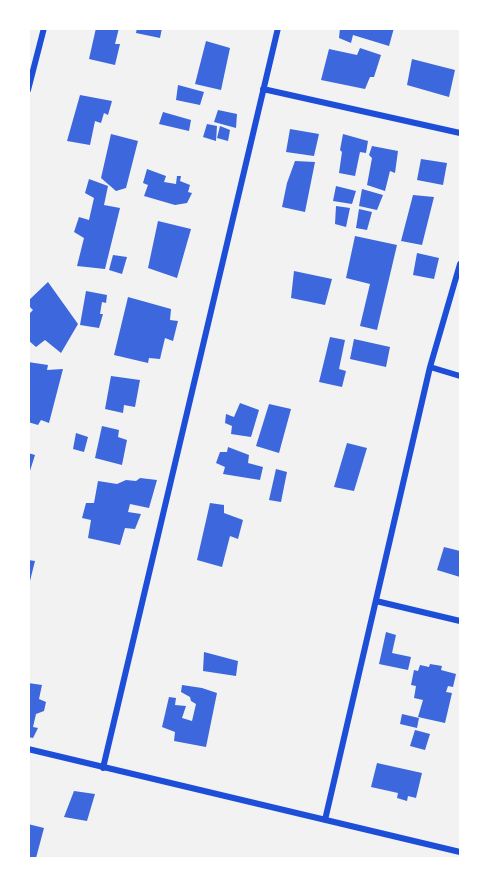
<!DOCTYPE html>
<style>
body{margin:0}
#map{position:relative;width:489px;height:887px;overflow:hidden;background:#f2f2f2;font-family:"DM Sans",sans-serif}
canvas{display:block}
.frame{position:absolute;inset:0;border:30px solid #fff;pointer-events:none}
</style>
<div id="map">
<canvas width="489" height="887"></canvas>
<div class="frame"></div>
</div>
<script>
const ctx = document.querySelector('canvas').getContext('2d');
ctx.lineJoin = 'round';
function paint(path, color) {
  ctx.fillStyle = color;
  ctx.fill(path, 'evenodd');
}
function shape(rows) {
  const path = new Path2D();
  for (const r of rows) {
    path.moveTo(r[0], r[1]);
    for (let i = 2; i < r.length; i += 2) path.lineTo(r[i], r[i + 1]);
  }
  return path;
}
function trace(path, color, width, dash) {
  ctx.strokeStyle = color;
  ctx.lineWidth = width;
  ctx.lineCap = dash ? 'butt' : 'round';
  ctx.setLineDash(dash || []);
  ctx.stroke(path);
}
paint(shape([
 [96,28,119,28,115,44,120,44,115,65,89,59],
 [137,28,162,28,160,38,136,33],
 [340,28,394,28,389,46,353,35,351,43,339,38],
 [206,41,230,48,221,90,195,84],
 [360,48,381,55,374,77,370,77,365,89,321,80,329,49,357,55],
 [412,59,455,70,449,97,407,85],
 [178,85,204,92,200,105,176,100],
 [80,95,112,101,108,115,104,113,101,123,95,121,90,145,67,141],
 [218,110,237,114,236,128,214,122],
 [163,112,191,120,189,131,159,124],
 [207,124,217,126,216,141,203,137],
 [220,126,230,130,228,141,217,138],
 [290,129,319,134,314,156,286,152],
 [111,134,138,141,126,188,116,191,101,178],
 [343,134,368,141,366,153,360,152,355,176,339,173,342,152,340,150],
 [372,146,398,151,395,173,390,171,385,191,367,185,372,158,369,155],
 [421,159,447,163,443,185,417,180],
 [295,161,315,162,305,212,282,207,287,183],
 [147,169,166,176,164,182,176,184,177,176,181,176,180,181,190,185,188,192,192,193,187,203,175,205,144,196,148,185,143,183],
 [89,179,108,186,104,205,120,208,105,269,77,266,84,238,74,232,79,217,89,220,94,198,85,193],
 [336,186,356,191,352,204,333,201],
 [362,189,383,195,377,210,359,206],
 [413,195,434,197,422,245,401,241],
 [336,206,350,208,346,227,335,224],
 [359,209,372,212,367,230,356,228],
 [158,221,191,229,177,278,148,268],
 [355,236,397,245,377,330,360,326,370,284,346,278],
 [417,253,439,258,434,279,413,275],
 [113,255,127,257,122,274,109,270],
 [294,271,332,279,325,305,291,298],
 [48,282,78,324,61,353,45,340,36,347,28,340,28,315,33,310,28,305,28,301],
 [86,291,107,295,106,303,102,302,100,314,103,314,99,328,80,325],
 [128,297,171,309,170,320,178,321,173,341,165,338,160,359,149,358,148,363,114,355],
 [330,337,345,340,339,369,346,371,342,387,319,382],
 [354,339,390,347,386,367,350,359],
 [28,362,48,365,47,370,63,369,49,423,41,420,38,425,28,422],
 [111,376,140,380,135,407,124,405,123,413,105,409],
 [240,403,259,410,251,437,231,434,232,426,225,423,226,414,234,417],
 [269,404,291,409,279,453,256,446],
 [102,426,119,430,118,437,127,440,122,465,95,458],
 [76,433,88,437,84,452,73,449],
 [347,443,367,448,354,491,334,487],
 [228,447,249,455,248,463,263,467,260,480,223,474,225,467,216,463,220,452,227,452],
 [28,453,35,455,29,474,28,474],
 [276,469,287,472,281,502,269,500],
 [140,478,157,480,149,508,130,504,128,512,141,514,135,529,125,528,120,545,88,538,91,520,82,518,86,503,94,503,98,481,117,484,126,480,136,481],
 [210,503,224,505,224,513,243,520,238,539,230,536,222,567,197,560],
 [444,547,460,551,460,577,437,570],
 [28,560,35,561,29,585,28,585],
 [386,632,396,635,392,653,411,657,408,670,379,664],
 [204,652,238,661,236,676,203,671],
 [430,664,442,666,441,670,456,674,453,687,448,686,446,692,452,693,445,723,418,717,423,700,414,698,416,686,411,685,414,670,418,671,420,665,429,667],
 [28,683,42,685,39,699,46,702,44,711,36,714,33,727,38,728,33,738,28,737],
 [182,685,202,688,217,693,206,747,174,741,175,732,162,727,169,697,176,698,175,705,186,706,182,718,192,721,196,704,191,701,190,697,181,692],
 [402,714,419,718,417,728,400,724],
 [415,730,430,734,425,750,410,746],
 [377,763,422,773,416,798,408,796,407,801,397,798,398,793,371,787],
 [74,791,95,794,87,821,64,817],
 [28,824,44,828,36,858,28,858]
]), '#3d67dc');
trace(shape([
 [263,89,460,133],
 [28,90,44,28],
 [430,367,460,376],
 [376,601,460,621],
 [28,749,460,852],
 [103,768,278,28],
 [325,820,430,367,460,264]
]), '#1d4ed8', 6);
</script>
